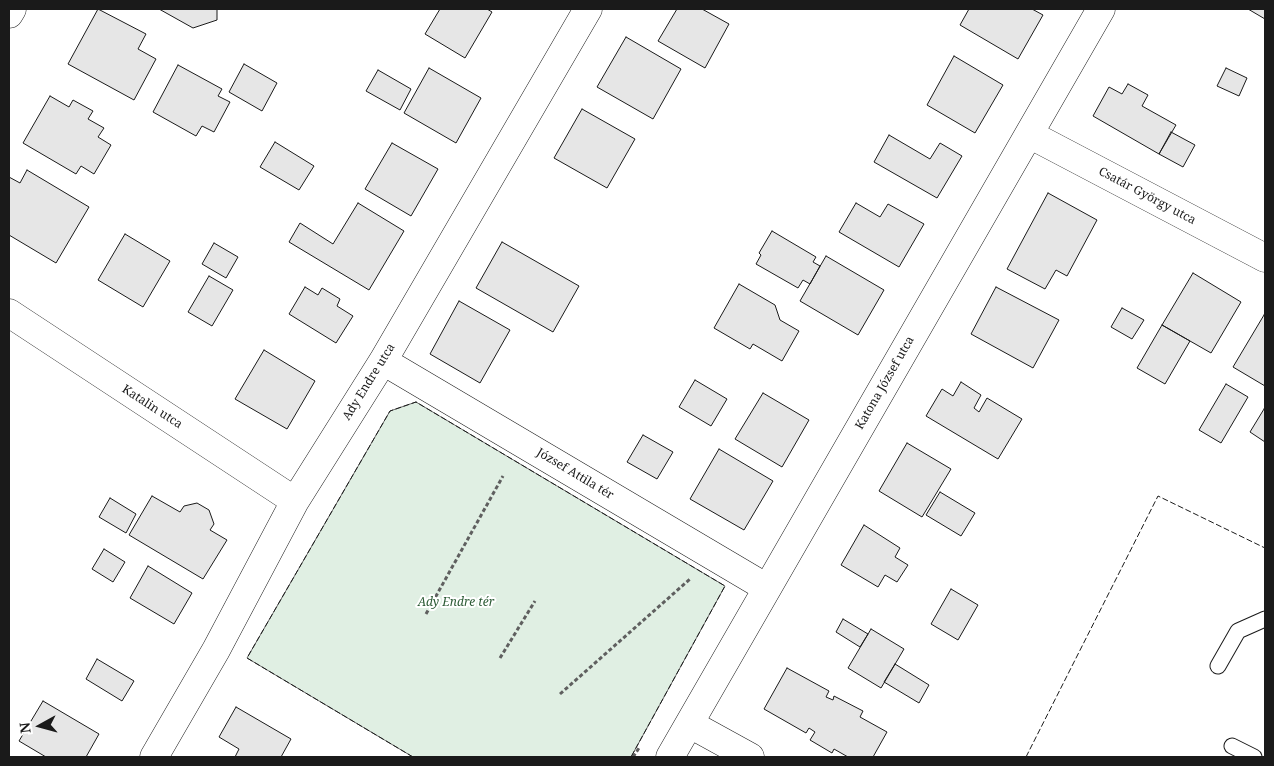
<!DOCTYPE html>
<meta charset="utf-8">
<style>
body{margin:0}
#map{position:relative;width:1274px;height:766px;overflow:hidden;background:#fff;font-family:"Noto Serif",serif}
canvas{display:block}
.frame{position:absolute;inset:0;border:10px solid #1a1a1a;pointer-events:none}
.north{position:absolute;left:15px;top:701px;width:50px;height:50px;-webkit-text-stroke:4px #fff;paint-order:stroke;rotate:263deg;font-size:14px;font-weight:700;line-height:20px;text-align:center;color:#1a1a1a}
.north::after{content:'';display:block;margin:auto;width:18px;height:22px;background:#1a1a1a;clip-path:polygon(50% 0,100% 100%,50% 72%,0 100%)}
</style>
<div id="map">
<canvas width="1274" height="766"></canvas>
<div class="frame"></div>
<div class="north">N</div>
</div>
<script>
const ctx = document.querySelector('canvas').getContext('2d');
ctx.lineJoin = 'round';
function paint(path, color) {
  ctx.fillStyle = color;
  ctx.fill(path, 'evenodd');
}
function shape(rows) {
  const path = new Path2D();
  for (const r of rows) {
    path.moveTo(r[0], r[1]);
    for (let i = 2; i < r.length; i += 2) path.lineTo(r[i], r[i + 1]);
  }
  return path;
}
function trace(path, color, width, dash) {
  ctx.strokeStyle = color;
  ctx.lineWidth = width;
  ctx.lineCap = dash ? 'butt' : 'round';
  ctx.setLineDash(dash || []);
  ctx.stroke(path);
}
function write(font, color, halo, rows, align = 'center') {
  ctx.font = font + ' "Noto Serif",serif';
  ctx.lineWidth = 4;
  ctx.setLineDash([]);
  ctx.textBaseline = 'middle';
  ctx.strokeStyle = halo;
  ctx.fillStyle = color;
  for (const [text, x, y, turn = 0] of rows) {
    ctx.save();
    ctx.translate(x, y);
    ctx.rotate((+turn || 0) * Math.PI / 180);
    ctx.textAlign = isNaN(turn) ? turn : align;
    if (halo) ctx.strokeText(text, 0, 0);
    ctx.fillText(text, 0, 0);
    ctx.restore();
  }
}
const green = shape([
 [416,402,725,586,631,757,413,757,247,658,390,411,416,402]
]);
paint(green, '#e0efe3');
trace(green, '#6a6a6a', 1);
const building = shape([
 [98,9,146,34,138,49,156,59,134,100,68,64,98,9],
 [159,9,217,9,217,20,193,28,159,9],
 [440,9,487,9,492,12,465,58,425,34,440,9],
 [677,9,702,9,729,24,705,68,658,41,677,9],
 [969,9,1032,9,1043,15,1018,59,960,25,969,9],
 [1248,9,1265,9,1265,19,1248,9],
 [626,37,681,69,653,119,597,87,626,37],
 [954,56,1003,85,975,133,927,105,954,56],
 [244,64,277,83,262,111,229,92,244,64],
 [178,65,222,89,218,96,230,102,214,132,202,126,196,136,153,112,178,65],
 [429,68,481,98,456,143,404,113,429,68],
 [1226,68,1247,78,1239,96,1217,86,1226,68],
 [378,70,411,89,400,110,366,91,378,70],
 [1128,84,1148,95,1142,106,1176,125,1159,154,1093,116,1109,87,1122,94,1128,84],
 [50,96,69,107,73,100,93,111,88,119,104,128,98,137,111,145,94,174,81,166,76,174,23,143,50,96],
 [582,109,635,139,607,188,554,158,582,109],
 [1171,132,1195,145,1183,167,1159,154,1171,132],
 [889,135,930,159,940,143,962,156,937,198,874,162,889,135],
 [275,142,314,166,299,190,260,167,275,142],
 [392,143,438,169,411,216,365,189,392,143],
 [27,170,89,207,56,263,9,235,9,177,20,183,27,170],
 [1048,193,1097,220,1067,276,1056,270,1045,289,1007,269,1048,193],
 [358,203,404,231,369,290,289,242,300,223,333,244,358,203],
 [856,203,880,217,888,204,924,224,899,267,839,232,856,203],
 [772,231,816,257,813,262,820,266,810,284,803,280,798,288,756,264,761,255,759,253,772,231],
 [125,234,170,261,143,307,98,280,125,234],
 [502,242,579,286,553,332,476,288,502,242],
 [214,243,238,257,226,278,202,264,214,243],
 [826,256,884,290,858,335,800,301,826,256],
 [1193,273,1241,302,1211,353,1162,325,1193,273],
 [209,276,233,290,212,326,188,312,209,276],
 [739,284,775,305,780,320,799,331,782,361,753,344,750,349,714,328,739,284],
 [305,287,318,295,322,288,340,299,337,306,353,316,336,343,289,314,305,287],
 [996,287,1059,320,1033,368,971,334,996,287],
 [459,301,510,330,480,383,430,354,459,301],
 [1122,308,1144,320,1132,339,1111,327,1122,308],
 [1264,315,1265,316,1265,386,1233,367,1264,315],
 [1162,325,1190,341,1165,384,1137,368,1162,325],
 [264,350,315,381,287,429,235,399,264,350],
 [695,380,727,399,711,426,679,407,695,380],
 [961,382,981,395,974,408,979,412,987,398,1022,419,998,459,926,416,942,389,953,396,961,382],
 [1226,384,1248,397,1221,443,1199,430,1226,384],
 [763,393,809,420,782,467,735,439,763,393],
 [1264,409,1265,410,1265,442,1250,432,1264,409],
 [643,435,673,452,657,479,627,462,643,435],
 [907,443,951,469,922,517,879,491,907,443],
 [719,449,773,481,744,530,690,499,719,449],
 [940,492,975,513,961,536,926,515,940,492],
 [152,496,180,512,184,506,197,503,209,510,214,524,210,530,227,540,203,579,129,535,152,496],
 [110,498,136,514,126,533,99,517,110,498],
 [864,525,900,548,895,557,908,565,897,582,885,575,878,587,841,565,864,525],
 [104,549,125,562,113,582,92,569,104,549],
 [148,566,192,593,174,624,130,598,148,566],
 [951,589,978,605,958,640,931,624,951,589],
 [843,619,868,634,860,647,836,632,843,619],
 [871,629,904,649,881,688,848,668,871,629],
 [97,659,134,681,122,701,86,679,97,659],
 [895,664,929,685,919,703,884,682,895,664],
 [787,668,829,691,826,697,833,700,834,696,863,711,860,717,887,732,873,757,848,757,834,749,832,753,810,740,815,732,809,728,806,733,764,709,787,668],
 [43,701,99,734,86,757,46,757,19,741,43,701],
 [236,707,291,739,281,757,235,757,239,749,219,737,236,707]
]);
paint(building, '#e6e6e6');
trace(building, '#1a1a1a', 1);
const lane = shape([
 [1218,666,1238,631,1265,619],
 [1232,746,1254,757]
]);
const street = shape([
 [9,14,12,9],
 [1029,134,1265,258],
 [9,313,295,501],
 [383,361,767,588],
 [690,724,750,757],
 [154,757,216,650,295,501,383,361,588,9],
 [670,757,1101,9]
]);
trace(lane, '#1a1a1a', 17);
trace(street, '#1a1a1a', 29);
trace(shape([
 [426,614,503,476],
 [500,658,535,601],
 [560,694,690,579],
 [633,757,639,748]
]), '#5f5f5f', 3, [4, 2.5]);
trace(lane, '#fff', 15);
trace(street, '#fff', 28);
trace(shape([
 [413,757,247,658,390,411,416,402,725,586,631,757],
 [1026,757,1158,496,1265,548]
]), '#1a1a1a', 1, [6, 2.5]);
write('12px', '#1a1a1a', '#fff', [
 ["Csatár György utca",1147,196,28],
 ["Ady Endre utca",369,382,-58],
 ["Katona József utca",885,383,-60],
 ["Katalin utca",152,407,33],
 ["József Attila tér",575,474,31]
]);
write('italic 12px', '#2b5a34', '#fff', [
 ["Ady Endre tér",456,603]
]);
</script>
